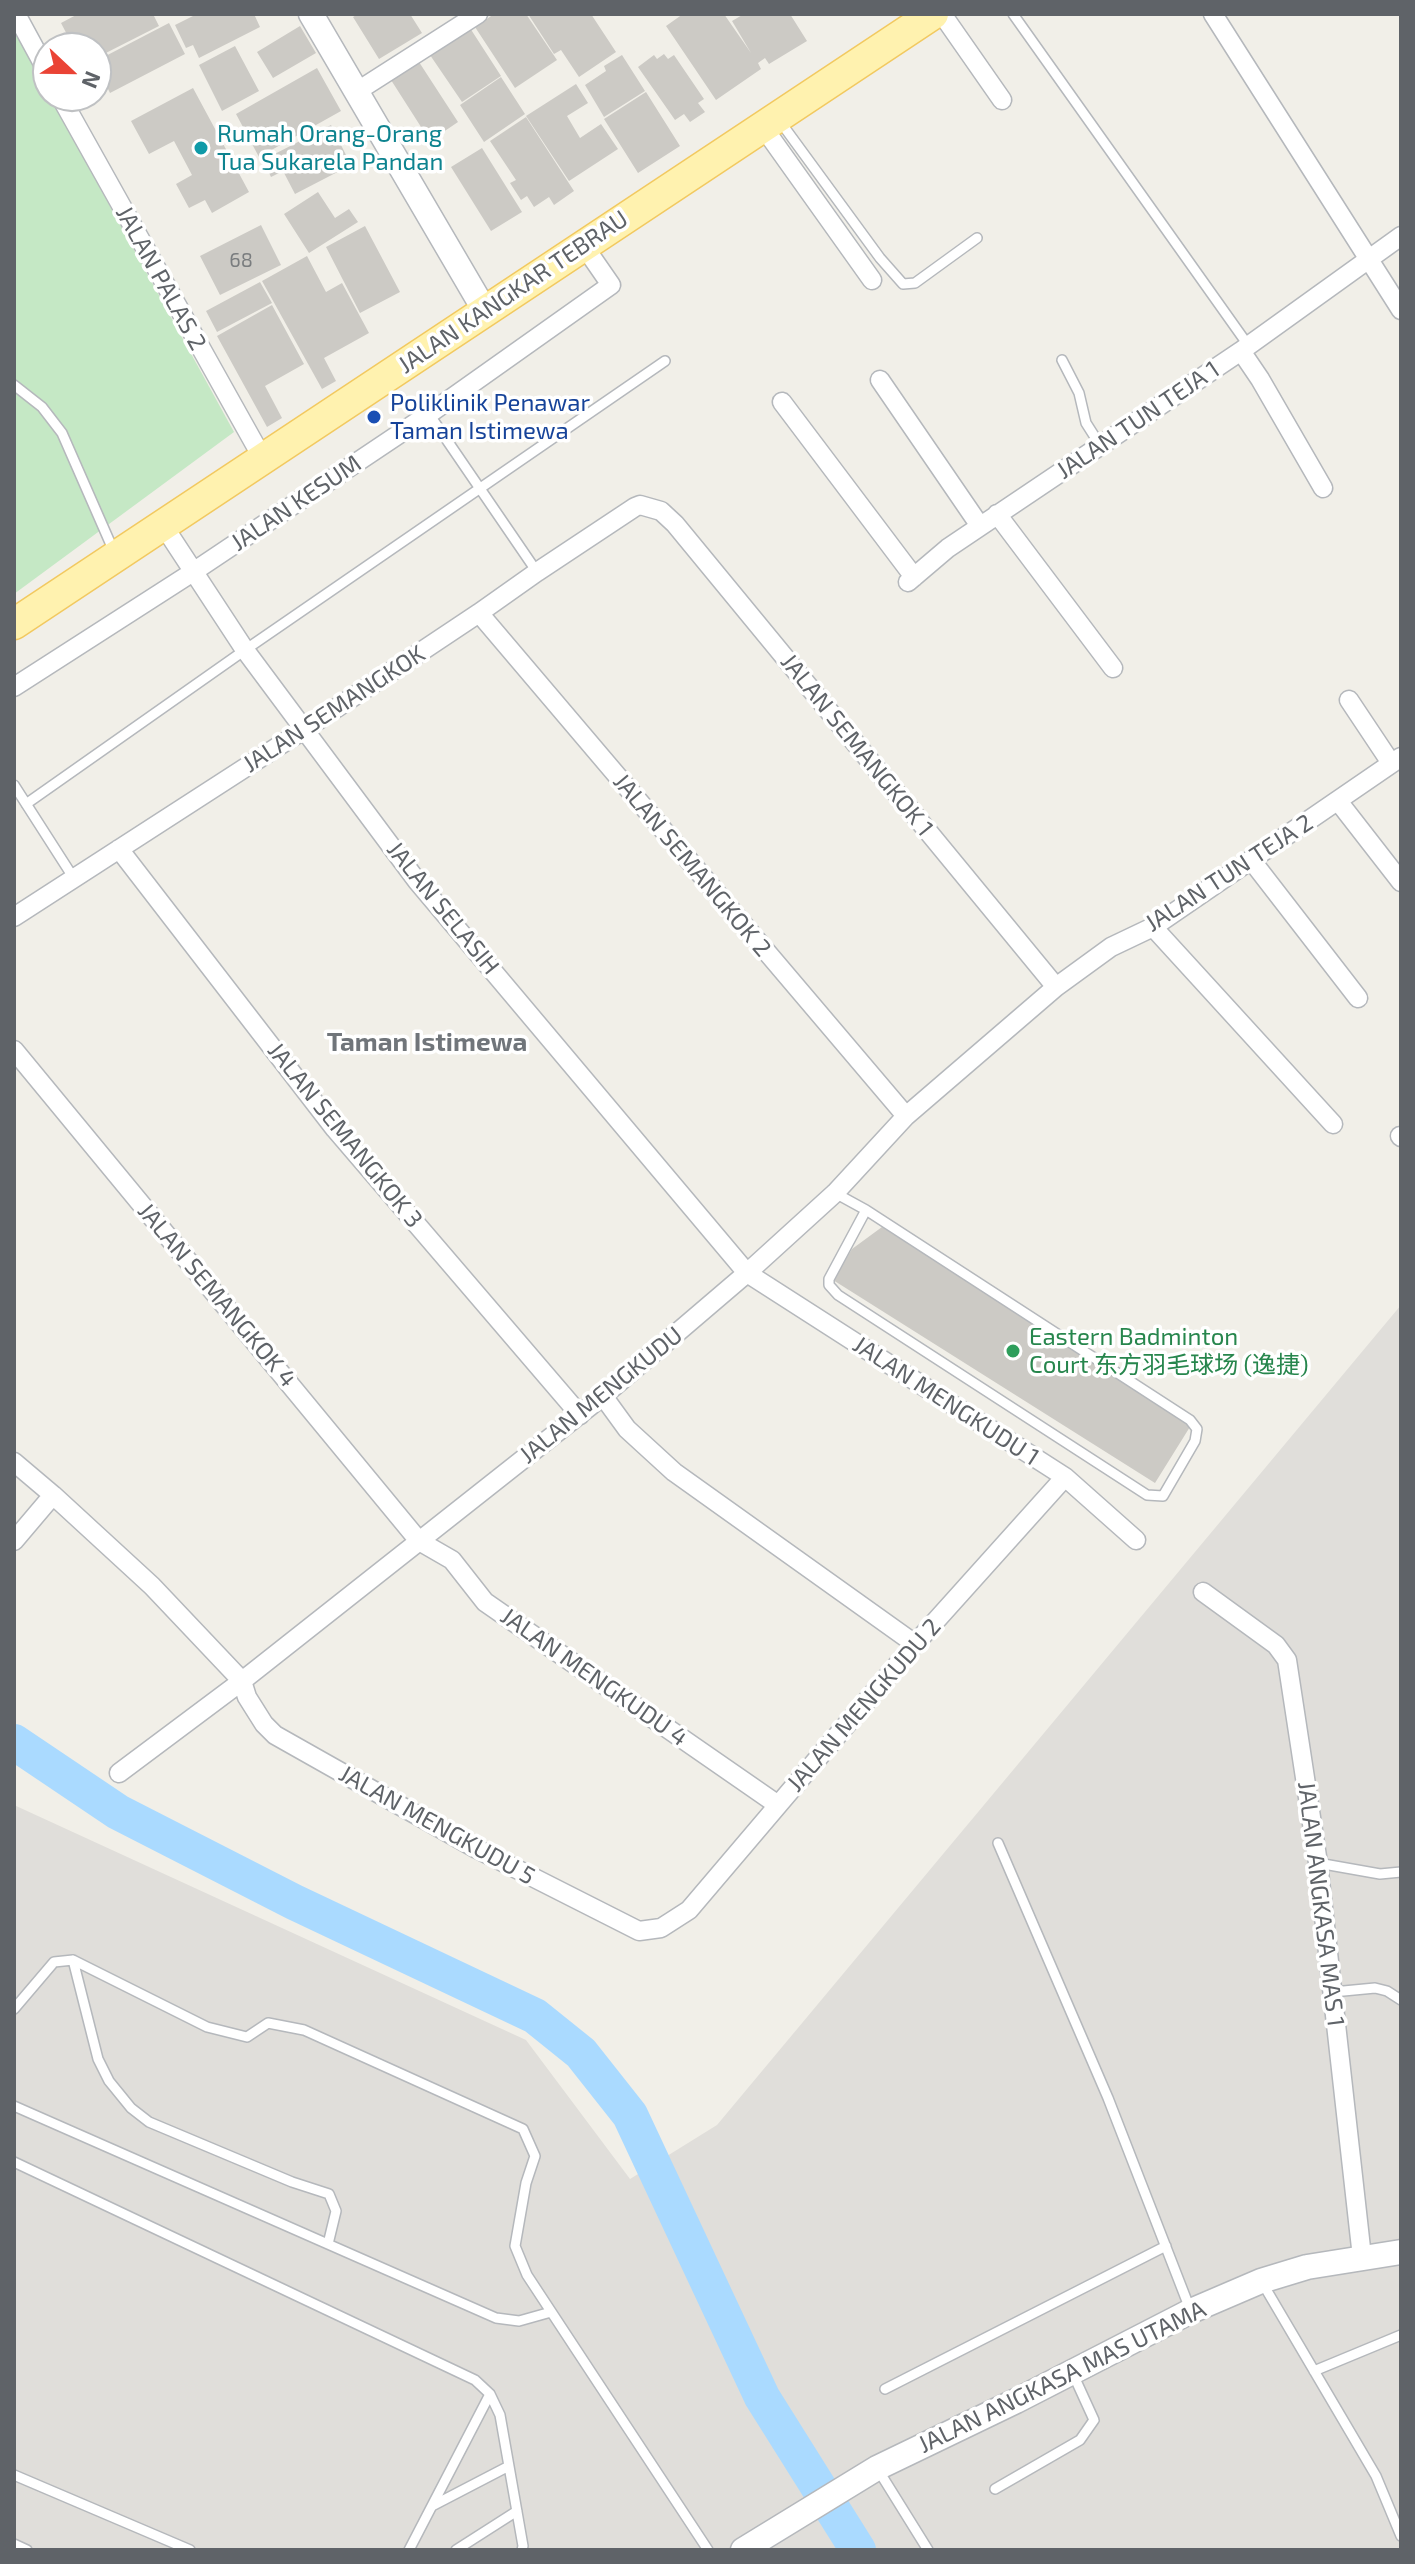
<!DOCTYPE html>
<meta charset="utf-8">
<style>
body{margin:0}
#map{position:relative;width:1415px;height:2564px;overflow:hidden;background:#f1efe8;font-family:"Exo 2",sans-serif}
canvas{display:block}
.frame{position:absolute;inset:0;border:16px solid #5f6368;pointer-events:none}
.north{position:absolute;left:32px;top:32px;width:80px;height:80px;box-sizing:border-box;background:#fff;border:2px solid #bfc1c3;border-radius:50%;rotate:112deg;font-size:22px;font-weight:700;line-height:32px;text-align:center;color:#5f6368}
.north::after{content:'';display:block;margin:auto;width:28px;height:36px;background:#ea4335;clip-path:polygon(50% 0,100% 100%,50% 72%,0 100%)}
</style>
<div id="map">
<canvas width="1415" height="2564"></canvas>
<div class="frame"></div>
<div class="north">N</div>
</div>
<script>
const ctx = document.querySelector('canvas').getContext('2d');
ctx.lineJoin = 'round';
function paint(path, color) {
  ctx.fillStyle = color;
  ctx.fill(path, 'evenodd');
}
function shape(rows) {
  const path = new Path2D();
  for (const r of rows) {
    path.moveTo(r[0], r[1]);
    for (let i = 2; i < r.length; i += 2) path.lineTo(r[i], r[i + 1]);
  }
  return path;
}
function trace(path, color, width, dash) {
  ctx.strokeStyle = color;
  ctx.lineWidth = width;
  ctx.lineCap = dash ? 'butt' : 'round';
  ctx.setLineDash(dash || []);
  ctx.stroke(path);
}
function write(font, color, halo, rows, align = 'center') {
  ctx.font = font + ' "Exo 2","Noto Sans SC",sans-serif';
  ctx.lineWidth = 7;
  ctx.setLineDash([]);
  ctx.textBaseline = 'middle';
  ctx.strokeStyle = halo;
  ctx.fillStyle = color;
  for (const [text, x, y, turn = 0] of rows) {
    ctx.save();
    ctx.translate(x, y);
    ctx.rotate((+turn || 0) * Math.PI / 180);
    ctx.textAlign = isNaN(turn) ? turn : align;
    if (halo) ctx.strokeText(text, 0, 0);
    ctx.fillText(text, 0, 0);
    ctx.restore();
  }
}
paint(shape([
 [1401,1305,1401,2550,14,2550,14,1805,526,2040,630,2179,717,2125]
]), '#e0deda');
paint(shape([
 [14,31,234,432,14,594]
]), '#c5e8c5');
trace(shape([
 [14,1742,118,1812,294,1902,535,2016,581,2053,630,2115,762,2397,858,2550]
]), '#aadaff', 36);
paint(shape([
 [78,14,153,14,159,26,96,58,96,48,74,48,61,23],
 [197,14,254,14,260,27,199,58,193,45,186,48,175,25],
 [358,14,410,14,422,33,379,59,353,17],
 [494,14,526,14,557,60,515,88,475,27],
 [528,14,591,14,616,52,579,77,561,50,554,54],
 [683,14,724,14,751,53,732,21,744,14,790,14,807,41,769,64,765,58,758,63,761,69,716,100,666,26],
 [169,23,185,54,110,93,106,85,96,90,96,61],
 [300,26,316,53,273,78,257,52],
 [470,28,501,76,462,102,430,55],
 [235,46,259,91,222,111,199,65],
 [664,54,668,59,674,55,704,99,698,103,705,112,690,122,684,114,675,120,638,67,654,55,657,59],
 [622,55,645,91,604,117,585,85,606,71,604,66],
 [419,62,458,122,430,141,391,80],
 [317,68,341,111,259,157,236,114],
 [501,77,525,114,484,142,460,105],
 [576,84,588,103,567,116,580,138,601,124,618,149,569,181,526,116],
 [193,88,249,192,212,213,205,200,189,208,176,184,192,175,174,141,149,154,131,121],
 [646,92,680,146,638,173,604,119],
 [526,117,574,191,554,205,549,197,534,207,527,196,521,200,510,183,516,180,490,141],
 [331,125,351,165,295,194,283,171,271,177,263,160],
 [482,148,522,212,491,231,451,167],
 [318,192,335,218,349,209,358,222,309,253,284,214],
 [261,225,281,265,220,295,200,256],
 [365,226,400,292,360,313,326,247],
 [307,256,326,292,342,283,369,333,324,358,336,381,322,389,262,281],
 [260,282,272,303,217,332,206,311],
 [272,305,304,364,265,386,282,418,267,427,217,336],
 [882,1227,1193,1422,1155,1483,833,1280,852,1249]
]), '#cccac5');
const service = shape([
 [1013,14,1248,345],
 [779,120,880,258,903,284,915,283,977,238],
 [1062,360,1079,393,1086,423,1100,445],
 [14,385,42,407,62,433,115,554],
 [429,414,537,572],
 [14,785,73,877],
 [26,804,245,650,665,361],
 [835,1193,866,1210,829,1279,829,1285,838,1295,1147,1495,1163,1496,1195,1441,1197,1429,1190,1420,866,1210],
 [998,1843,1108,2098,1190,2309],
 [1318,1863,1380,1874,1401,1872],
 [73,1960,98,2059,109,2081,131,2108,149,2122,292,2182,329,2194,336,2211,328,2244],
 [1333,1992,1375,1988,1387,1991,1401,2000],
 [14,2009,54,1962,73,1960,207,2027,247,2037,268,2023,304,2030,523,2129,535,2156,526,2183,515,2246,527,2275,708,2550],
 [14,2106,496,2318,519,2321,551,2312],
 [14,2162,475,2380,490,2394,500,2415,523,2546,522,2550],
 [1263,2284,1376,2476,1401,2536],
 [1314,2371,1401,2335],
 [885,2389,1166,2246],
 [877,2468,928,2550],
 [14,2475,190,2550],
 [995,2489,1080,2440,1094,2420,1073,2374],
 [434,2505,509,2466],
 [14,2544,27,2550],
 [409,2550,490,2394],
 [456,2550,517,2511]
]);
const minor = shape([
 [16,14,48,73],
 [942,14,1002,100],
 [1213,14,1401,310],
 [356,92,478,14],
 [60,96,263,459],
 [763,127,872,280],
 [1241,351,1260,379,1323,488],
 [880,380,980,526],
 [782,402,914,577],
 [997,514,1113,668],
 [163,525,245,650,417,881,747,1273,1065,1477,1136,1540],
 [908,582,948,548,1241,351,1401,236],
 [479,613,906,1116],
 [14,687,193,572,429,414,611,285,584,246],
 [1349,700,1391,763],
 [1338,801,1401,882],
 [119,849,335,1129,580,1415],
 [1252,861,1358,998],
 [14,917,305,729,479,613,537,572,635,507,640,505,661,511,675,524,1056,987],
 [1153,927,1333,1124],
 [14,1050,419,1541,452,1560,485,1602,778,1805],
 [1400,1136,1401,1137],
 [603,1396,627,1429,674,1472,915,1644],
 [14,1462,53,1495,152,1586,242,1681,247,1697,264,1724,275,1735,477,1849,639,1931,661,1928,689,1910,915,1644,1065,1477],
 [14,1541,53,1495],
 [1203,1592,1276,1645,1287,1660,1318,1863,1362,2257],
 [119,1773,242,1681,603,1396,747,1273,835,1193,906,1116,1056,987,1111,947,1153,927,1401,757]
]);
const tertiary = shape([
 [311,14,485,311],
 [743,2550,877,2468,1016,2401,1191,2311,1261,2281,1307,2267,1401,2252]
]);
const primary = shape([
 [14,624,933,14]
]);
trace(service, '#b5b8bc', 12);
trace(minor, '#b5b8bc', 21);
trace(tertiary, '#b5b8bc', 27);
trace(primary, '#f2c960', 33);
trace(service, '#fff', 9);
trace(minor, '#fff', 18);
trace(tertiary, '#fff', 24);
trace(primary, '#fff2af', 30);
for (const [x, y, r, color] of [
 [201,148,8,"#0f9aa8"],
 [374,417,8,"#1a4fb4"],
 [1013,1351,8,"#2e9e5b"]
]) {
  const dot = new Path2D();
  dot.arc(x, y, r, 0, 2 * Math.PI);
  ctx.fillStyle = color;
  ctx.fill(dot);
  trace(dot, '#fff', 3);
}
write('20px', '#7a7d7f', null, [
 ["68",241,260]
]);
write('24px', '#0d838f', '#fff', [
 ["Rumah Orang-Orang",217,134],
 ["Tua Sukarela Pandan",217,162]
], 'left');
write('24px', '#5f6368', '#fff', [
 ["JALAN PALAS 2",161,278,61],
 ["JALAN KANGKAR TEBRAU",513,292,-34],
 ["JALAN TUN TEJA 1",1138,420,-34],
 ["JALAN KESUM",296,503,-34],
 ["JALAN SEMANGKOK",334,709,-33],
 ["JALAN SEMANGKOK 1",857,745,51],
 ["JALAN SEMANGKOK 2",692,865,50],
 ["JALAN TUN TEJA 2",1229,873,-33],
 ["JALAN SELASIH",443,908,51],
 ["JALAN SEMANGKOK 3",345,1135,51],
 ["JALAN SEMANGKOK 4",217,1295,50],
 ["JALAN MENGKUDU",601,1395,-39],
 ["JALAN MENGKUDU 1",946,1401,33],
 ["JALAN MENGKUDU 4",594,1677,35],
 ["JALAN MENGKUDU 2",864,1705,-49],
 ["JALAN MENGKUDU 5",437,1825,29],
 ["JALAN ANGKASA MAS 1",1321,1904,83],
 ["JALAN ANGKASA MAS UTAMA",1062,2377,-26]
]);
write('24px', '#164399', '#fff', [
 ["Poliklinik Penawar",390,403],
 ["Taman Istimewa",390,431]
], 'left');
write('24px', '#27864d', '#fff', [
 ["Eastern Badminton",1029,1337],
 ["Court 东方羽毛球场 (逸捷)",1029,1365]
], 'left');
write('bold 26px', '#70757a', '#fff', [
 ["Taman Istimewa",427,1042]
]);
</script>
